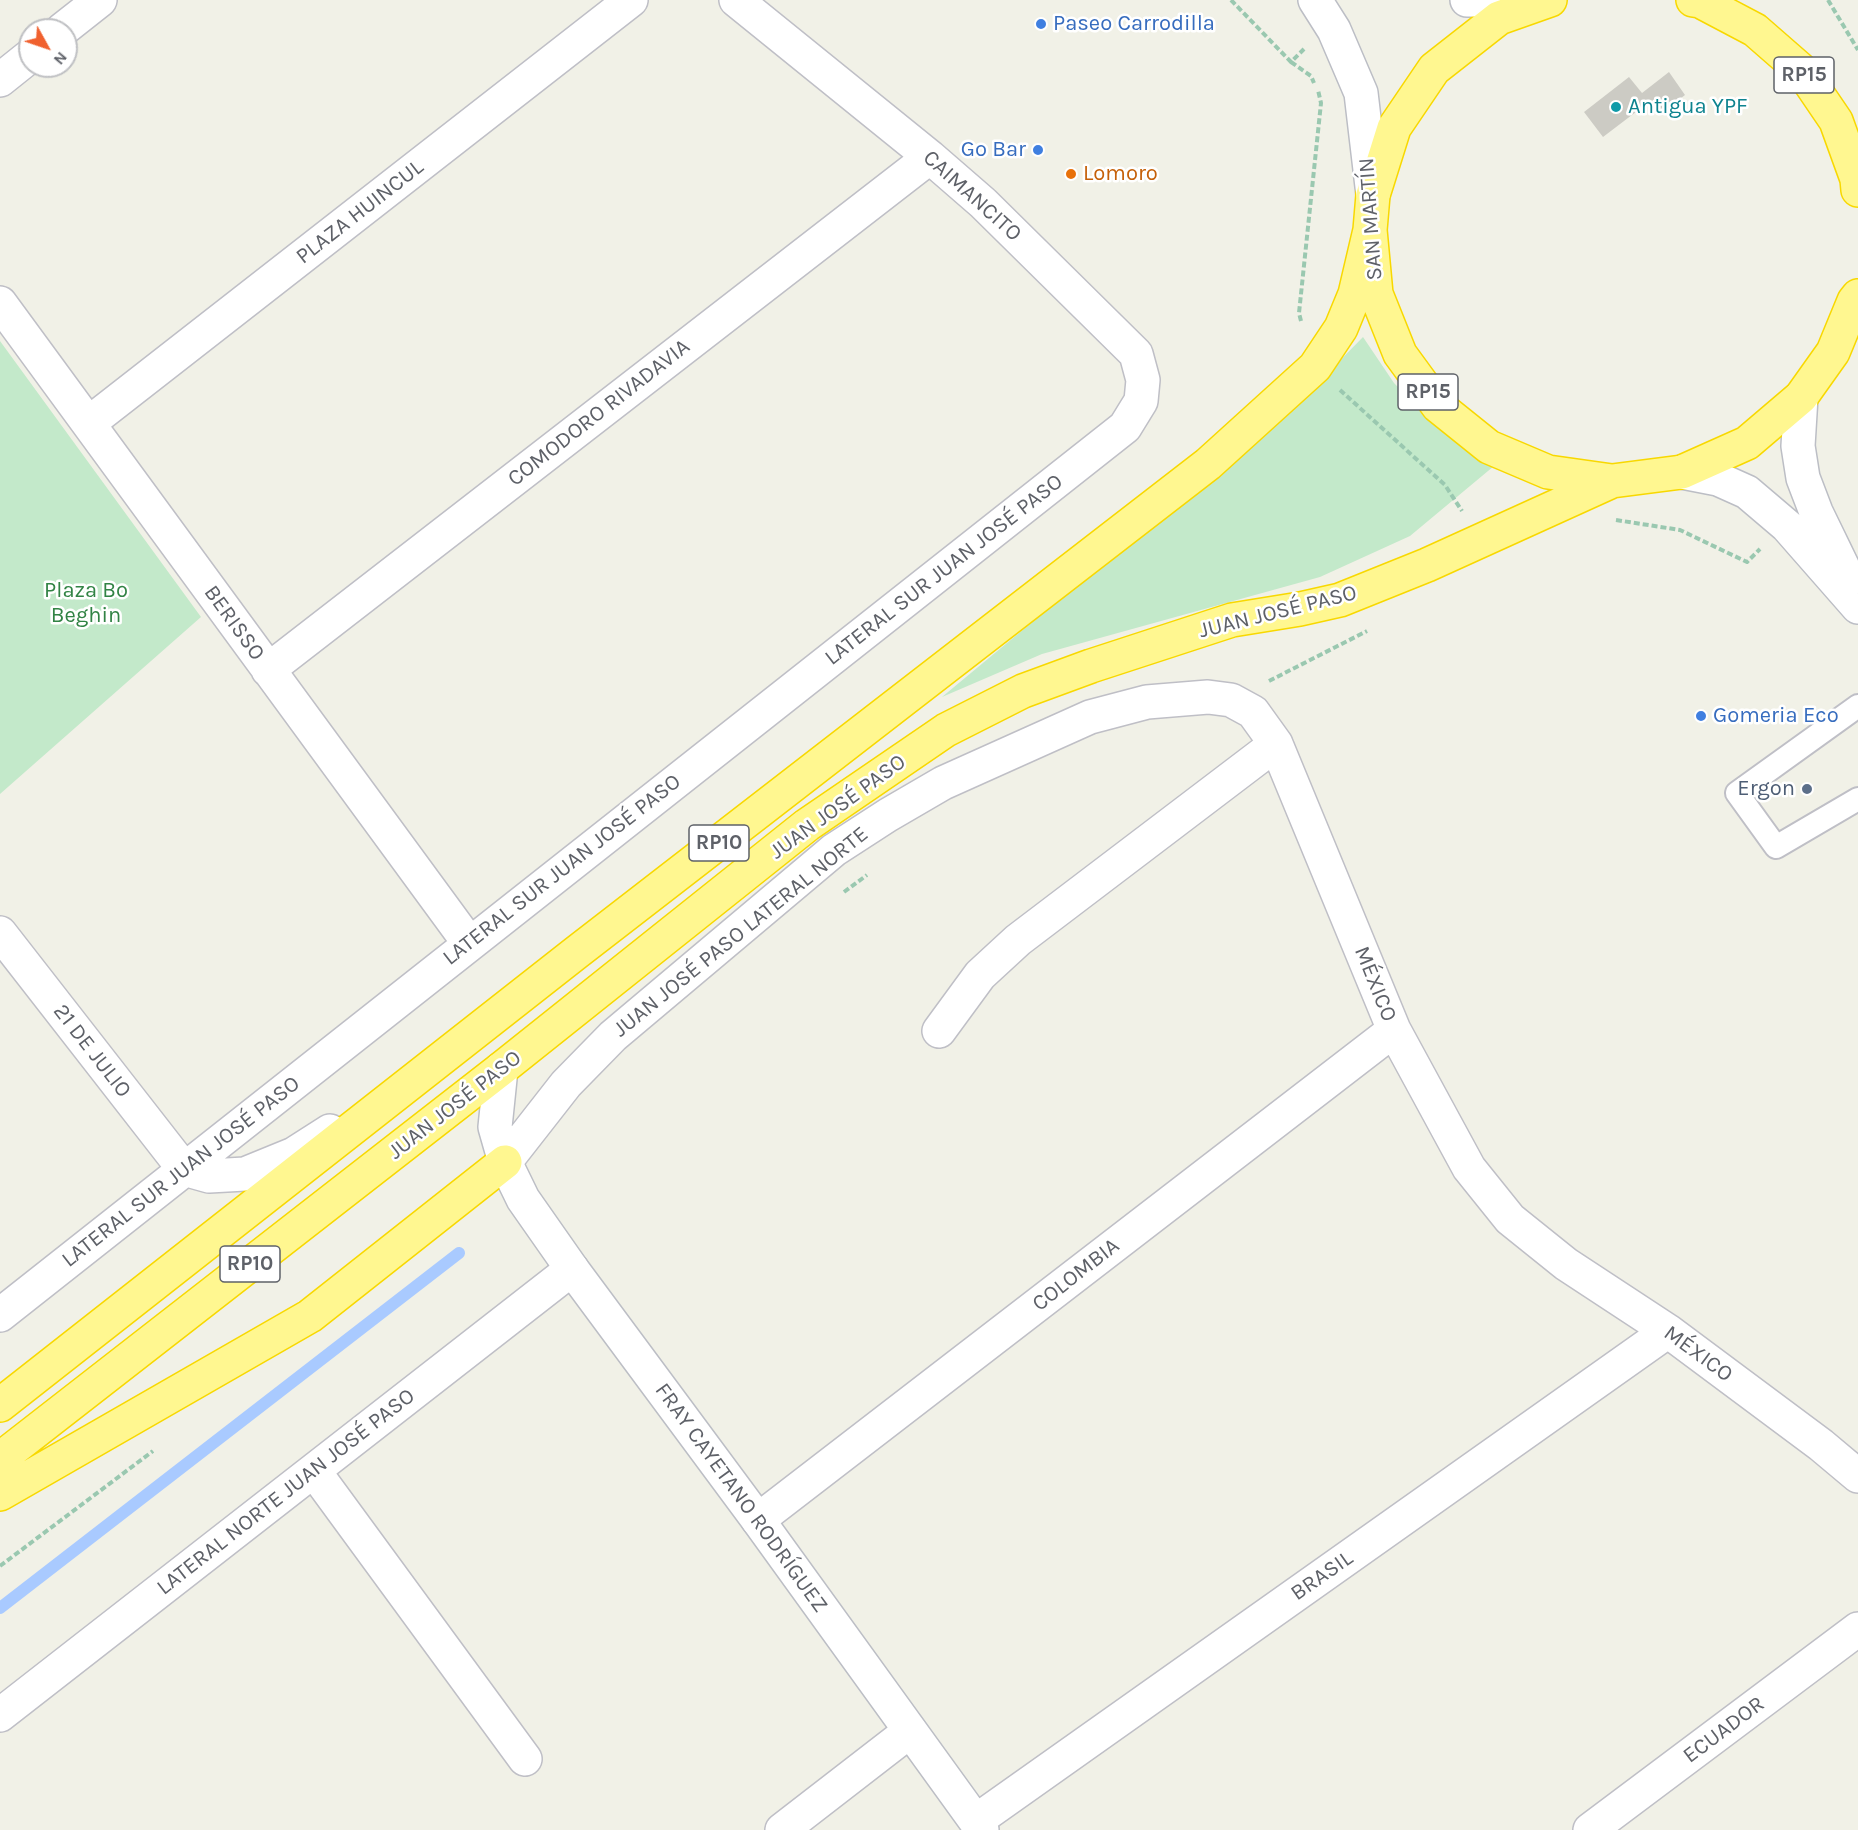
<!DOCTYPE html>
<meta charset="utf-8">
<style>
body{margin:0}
#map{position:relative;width:1858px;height:1830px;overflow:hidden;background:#f1f1e7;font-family:Karla,sans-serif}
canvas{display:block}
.north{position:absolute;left:18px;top:18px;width:60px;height:60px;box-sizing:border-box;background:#fff;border:2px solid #bfc0c3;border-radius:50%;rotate:130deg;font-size:16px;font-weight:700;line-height:24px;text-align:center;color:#5e6168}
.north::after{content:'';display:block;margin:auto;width:21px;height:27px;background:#f0612f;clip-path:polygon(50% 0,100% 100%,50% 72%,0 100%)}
</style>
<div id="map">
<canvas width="1858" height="1830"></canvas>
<div class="north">N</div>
</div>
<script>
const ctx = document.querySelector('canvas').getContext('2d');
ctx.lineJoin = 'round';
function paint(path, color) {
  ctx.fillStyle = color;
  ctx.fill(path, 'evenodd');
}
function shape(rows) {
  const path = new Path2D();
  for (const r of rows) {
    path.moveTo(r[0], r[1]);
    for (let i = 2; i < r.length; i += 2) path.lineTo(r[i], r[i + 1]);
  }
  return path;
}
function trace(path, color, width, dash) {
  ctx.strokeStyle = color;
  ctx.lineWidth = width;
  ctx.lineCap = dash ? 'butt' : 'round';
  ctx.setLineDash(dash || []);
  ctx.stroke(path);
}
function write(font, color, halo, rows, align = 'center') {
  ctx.font = font + ' Karla,sans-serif';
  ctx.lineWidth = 5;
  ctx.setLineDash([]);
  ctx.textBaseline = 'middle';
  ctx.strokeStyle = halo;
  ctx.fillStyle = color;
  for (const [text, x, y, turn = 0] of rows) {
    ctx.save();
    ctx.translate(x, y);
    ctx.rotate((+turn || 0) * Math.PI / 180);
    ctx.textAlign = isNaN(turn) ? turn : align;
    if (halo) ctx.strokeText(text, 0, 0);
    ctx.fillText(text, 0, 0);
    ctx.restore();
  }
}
paint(shape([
 [1363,337,1394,383,1440,430,1494,466,1410,536,1320,577,1042,654,942,697,1308,393],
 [0,341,201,617,0,794]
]), '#c3e9ca');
trace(shape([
 [0,1608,459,1253]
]), '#a9caff', 12);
paint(shape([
 [1669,72,1685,95,1659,115,1649,102,1603,137,1584,112,1629,77,1642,93]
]), '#cccbc4');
const lane = shape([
 [1858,706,1737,793,1776,847,1858,799]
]);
const street = shape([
 [62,30,100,0],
 [0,80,30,56],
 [0,303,469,943],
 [89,423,631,0],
 [268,670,930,157],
 [0,933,184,1169],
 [939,1031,980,975,1018,940,1276,744,1394,1030,1469,1168,1510,1219,1566,1264,1668,1331,1821,1445,1858,1476],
 [505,1162,566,1084,613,1036,834,850,888,815,943,783,1090,717,1147,702,1208,697,1231,700,1253,712,1276,744],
 [184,1169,209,1176,245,1174,294,1154,330,1131],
 [0,1315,1125,427,1141,401,1143,380,1136,354,983,203,930,157,736,0],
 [314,1471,525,1759],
 [758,1520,1394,1030],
 [0,1715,572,1269],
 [976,1821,1668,1331],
 [782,1830,910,1731],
 [1590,1830,1858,1629]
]);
const secondary = shape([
 [1315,0,1334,30,1361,93,1373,195],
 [1467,0,1491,0],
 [1801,397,1798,446,1803,478,1816,512,1849,580],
 [1682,472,1718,479,1747,492,1787,526,1858,607],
 [501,1069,495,1127,505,1162,523,1199,572,1269,758,1520,982,1830]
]);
const highway = shape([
 [1550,0,1499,18,1434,69,1394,128,1373,195,1370,230,1376,294,1400,354,1438,406,1489,447,1548,472,1612,481,1682,472,1747,443,1801,397,1833,352,1854,301,1858,296],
 [1693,0,1700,1,1755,30,1802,71,1836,121,1857,179,1858,190],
 [0,1405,577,952,1208,464,1315,367,1341,328,1355,294,1370,230],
 [0,1459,501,1069,807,825,946,730,1023,691,1091,666,1232,620,1300,609,1340,600,1427,565,1612,481],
 [0,1494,310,1316,505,1162]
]);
trace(lane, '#bfbfc6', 26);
trace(street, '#bfbfc6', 36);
trace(secondary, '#bcbec5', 36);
trace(highway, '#f8d800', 36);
trace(shape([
 [1231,0,1291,62,1304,49],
 [1828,0,1858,50],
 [1291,62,1311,76,1314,83],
 [1301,321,1299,313,1321,103,1318,90],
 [1340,390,1445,485,1462,511],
 [1616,520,1680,530,1747,562,1760,549],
 [1269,681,1367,631],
 [844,892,867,875],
 [0,1566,153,1451]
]), '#9ac8b0', 4, [6, 3]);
trace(lane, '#fff', 22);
trace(street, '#fff', 33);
trace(secondary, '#fff', 33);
trace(highway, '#fff790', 33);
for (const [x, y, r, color] of [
 [1041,24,6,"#3f7fe0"],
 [1616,107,6,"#0f9aa8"],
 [1038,150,6,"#3f7fe0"],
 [1071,174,6,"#e8710a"],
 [1701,716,6,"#3f7fe0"],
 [1807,789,6,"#5c6f8a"]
]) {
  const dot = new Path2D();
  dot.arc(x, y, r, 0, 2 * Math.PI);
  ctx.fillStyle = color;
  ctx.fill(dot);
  trace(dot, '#fff', 2);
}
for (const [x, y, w] of [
 [1804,75,60],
 [1428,392,60],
 [719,843,60],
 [250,1264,60]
]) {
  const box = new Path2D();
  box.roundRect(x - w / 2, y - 18, w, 36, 4.5);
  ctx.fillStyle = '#fff';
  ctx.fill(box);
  trace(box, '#5e6168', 1.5);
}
write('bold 21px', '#5e6168', null, [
 ["RP15",1804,75],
 ["RP15",1428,392],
 ["RP10",719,843],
 ["RP10",250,1264]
]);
write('22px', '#366cbe', '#fff', [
 ["Paseo Carrodilla",1053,24],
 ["Go Bar",1026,150,"right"],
 ["Gomeria Eco",1713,716]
], 'left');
write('22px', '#0d838f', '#fff', [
 ["Antigua YPF",1628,107]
], 'left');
write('22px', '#c56008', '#fff', [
 ["Lomoro",1083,174]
], 'left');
write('22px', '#5e6168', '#fff', [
 ["CAIMANCITO",972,196,42],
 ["PLAZA HUINCUL",360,212,-38],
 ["SAN MARTÍN",1371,219,-94],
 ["COMODORO RIVADAVIA",599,413,-38],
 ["LATERAL SUR JUAN JOSÉ PASO",944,570,-38],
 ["JUAN JOSÉ PASO",1278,612,-14],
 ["BERISSO",234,623,54],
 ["JUAN JOSÉ PASO",838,807,-36],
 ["LATERAL SUR JUAN JOSÉ PASO",562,870,-38],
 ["JUAN JOSÉ PASO LATERAL NORTE",741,932,-39],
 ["MÉXICO",1375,984,68],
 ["21 DE JULIO",92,1051,52],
 ["JUAN JOSÉ PASO",455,1105,-38],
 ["LATERAL SUR JUAN JOSÉ PASO",181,1172,-38],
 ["COLOMBIA",1076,1275,-38],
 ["MÉXICO",1698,1354,36],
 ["LATERAL NORTE JUAN JOSÉ PASO",286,1492,-38],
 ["FRAY CAYETANO RODRÍGUEZ",741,1498,54],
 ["BRASIL",1322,1576,-35],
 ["ECUADOR",1724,1730,-37]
]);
write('22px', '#318344', '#fff', [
 ["Plaza Bº",86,591],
 ["Beghin",86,616]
]);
write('22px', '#4e5e75', '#fff', [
 ["Ergon",1795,789]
], 'right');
</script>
